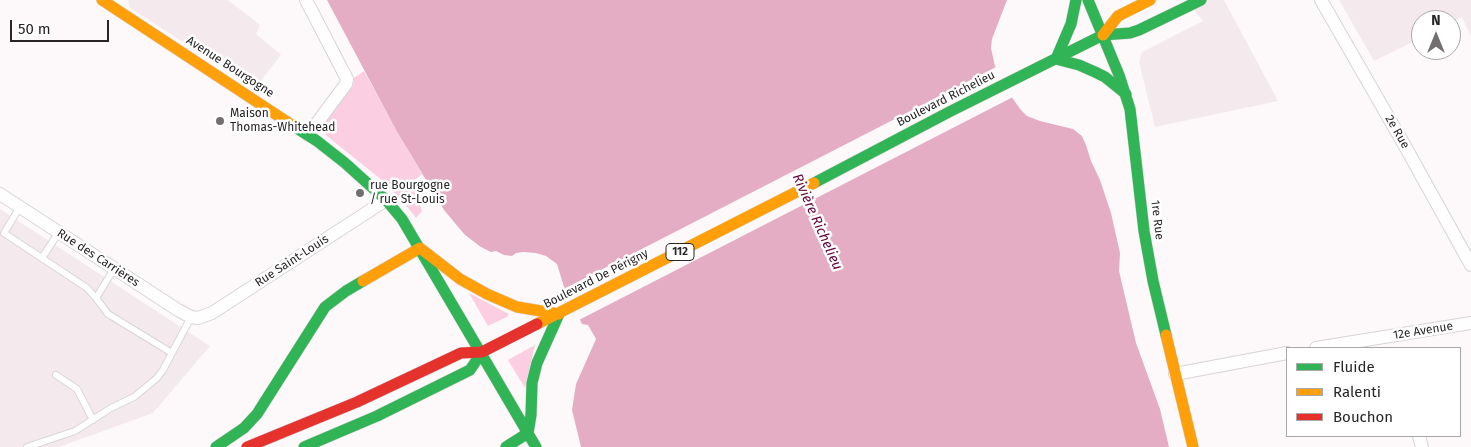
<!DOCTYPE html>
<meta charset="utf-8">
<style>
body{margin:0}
#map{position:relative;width:1471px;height:447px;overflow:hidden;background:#fdf9fb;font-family:"Fira Sans",sans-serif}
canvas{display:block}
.legend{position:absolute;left:1286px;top:347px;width:175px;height:90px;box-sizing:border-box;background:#fff;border:1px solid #a9a8a8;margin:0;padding:6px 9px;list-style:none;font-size:15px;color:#282526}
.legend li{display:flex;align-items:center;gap:10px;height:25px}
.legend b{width:25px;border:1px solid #a9a8a8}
.north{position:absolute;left:1411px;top:10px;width:50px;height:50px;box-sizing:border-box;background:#fff;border:1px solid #a9a8a8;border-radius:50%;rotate:0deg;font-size:14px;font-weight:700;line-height:20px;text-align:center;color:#282526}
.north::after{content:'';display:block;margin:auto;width:18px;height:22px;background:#736f71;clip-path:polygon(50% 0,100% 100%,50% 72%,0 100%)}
.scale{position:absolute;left:10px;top:20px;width:99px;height:22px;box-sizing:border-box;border:2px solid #282526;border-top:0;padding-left:6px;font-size:15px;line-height:18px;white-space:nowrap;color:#282526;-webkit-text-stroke:4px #fff;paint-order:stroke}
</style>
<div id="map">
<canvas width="1471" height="447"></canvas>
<ul class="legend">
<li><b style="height:6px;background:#30b455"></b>Fluide</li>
<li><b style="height:6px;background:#ff9f0a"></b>Ralenti</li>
<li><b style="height:6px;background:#e5322d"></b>Bouchon</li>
</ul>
<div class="north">N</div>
<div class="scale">50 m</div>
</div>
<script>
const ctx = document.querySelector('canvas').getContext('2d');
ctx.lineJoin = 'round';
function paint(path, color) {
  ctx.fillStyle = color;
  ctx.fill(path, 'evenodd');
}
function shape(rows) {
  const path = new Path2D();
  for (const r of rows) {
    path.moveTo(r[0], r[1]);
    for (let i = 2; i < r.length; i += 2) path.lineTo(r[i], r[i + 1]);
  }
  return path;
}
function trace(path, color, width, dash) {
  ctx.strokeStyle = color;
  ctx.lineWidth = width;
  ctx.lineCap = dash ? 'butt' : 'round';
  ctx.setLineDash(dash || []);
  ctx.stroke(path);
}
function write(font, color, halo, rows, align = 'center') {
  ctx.font = font + ' "Fira Sans",sans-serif';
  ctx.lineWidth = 5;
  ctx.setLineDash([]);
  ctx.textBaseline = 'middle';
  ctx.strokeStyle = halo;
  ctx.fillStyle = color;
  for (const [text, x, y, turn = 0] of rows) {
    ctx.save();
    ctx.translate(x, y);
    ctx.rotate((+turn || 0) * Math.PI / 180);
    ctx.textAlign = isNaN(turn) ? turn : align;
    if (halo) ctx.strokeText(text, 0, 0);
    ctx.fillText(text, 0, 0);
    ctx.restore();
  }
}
paint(shape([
 [128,0,228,0,260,25,256,34,281,55,255,88,130,8],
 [1186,0,1224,0,1278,101,1155,127,1139,62,1142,52,1203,21],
 [1339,0,1471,0,1471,37,1462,17,1451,23,1451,20,1421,20,1421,38,1374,61],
 [0,209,210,346,153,413,59,447,0,447]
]), '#f4eaee');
paint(shape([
 [364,71,396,130,422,174,412,182,422,211,416,218,405,204,383,181,327,136,324,132,323,127,325,122,353,86,354,78],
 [469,293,509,314,507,317,488,326],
 [535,345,525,388,508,360]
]), '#fccee2');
paint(shape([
 [327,0,1007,0,992,39,991,48,995,66,1013,99,1021,110,1027,116,1040,121,1073,129,1082,136,1086,145,1091,161,1100,180,1111,213,1120,253,1119,271,1136,343,1160,409,1169,447,581,447,572,410,576,384,596,339,588,325,582,324,564,287,557,264,546,256,536,253,523,252,516,253,512,256,504,255,496,251,491,252,481,247,465,235,444,210,396,130]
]), '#e4adc4');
paint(shape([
 [998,66,1015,96,577,321,562,290]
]), '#fdf9fb');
const lane = shape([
 [20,207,4,233,87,288,96,298],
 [42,258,59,232],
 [114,269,96,298,108,314,172,353,191,317],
 [56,375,77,389,93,420],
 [27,447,75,431,111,408,134,397,157,378,163,370,172,353]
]);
const street = shape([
 [306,0,347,79,346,84,308,135],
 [1321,0,1406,148,1471,265],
 [0,194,178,310,191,317,198,318,212,313,386,200],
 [1316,348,1471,323],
 [1175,374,1287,353],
 [1419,436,1422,447]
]);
const fast = shape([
 [1088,0,1119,75,1130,109,1144,231,1153,281,1166,335],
 [1056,59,1079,65,1095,72,1105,77,1126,94],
 [1056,59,1071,24,1076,0],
 [295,127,317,141,345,163,386,200,402,219,536,447],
 [814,183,951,111,1103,35,1130,33,1139,30,1201,0],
 [216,447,244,428,257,414,325,307,346,291,363,281],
 [304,447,377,416,470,370,482,352],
 [506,447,528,433,531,415,532,383,537,363,559,314]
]);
const slow = shape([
 [102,0,295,127],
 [1103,35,1118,16,1150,0],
 [363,281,420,248,460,279,487,294,517,307,559,314],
 [537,324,814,183],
 [1166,335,1193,447]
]);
const jam = shape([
 [247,447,357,402,461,353,482,352,537,324]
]);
trace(lane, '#d8d4d6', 8);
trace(street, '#d8d4d6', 14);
trace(fast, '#d8d4d6', 12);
trace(slow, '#d8d4d6', 12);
trace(jam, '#d8d4d6', 12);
trace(lane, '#fffefe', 6);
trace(street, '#fffefe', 12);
trace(fast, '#30b455', 11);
trace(slow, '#ff9f0a', 11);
trace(jam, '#e5322d', 11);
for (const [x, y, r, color] of [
 [220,121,5,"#736f71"],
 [360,193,5,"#736f71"]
]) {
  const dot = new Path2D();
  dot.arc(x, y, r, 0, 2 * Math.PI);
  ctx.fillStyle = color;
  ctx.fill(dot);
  trace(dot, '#fff', 2);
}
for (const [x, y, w] of [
 [680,252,28]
]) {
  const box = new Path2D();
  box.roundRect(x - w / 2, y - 8.5, w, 17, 4);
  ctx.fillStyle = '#fff';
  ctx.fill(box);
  trace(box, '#282526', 1);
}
write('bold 11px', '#282526', null, [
 ["112",680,252]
]);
write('12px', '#282526', '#fff', [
 ["Avenue Bourgogne",230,67,33],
 ["Boulevard Richelieu",946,99,-27],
 ["2e Rue",1397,132,60],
 ["1re Rue",1157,220,83],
 ["Rue des Carrières",98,258,33],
 ["Rue Saint-Louis",292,261,-33],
 ["Boulevard De Périgny",596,279,-27],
 ["12e Avenue",1423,331,-9]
]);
write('12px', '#282526', '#fff', [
 ["Maison",230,114],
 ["Thomas-Whitehead",230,128],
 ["rue Bourgogne",370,186],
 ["/ rue St-Louis",370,200]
], 'left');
write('italic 14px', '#65043c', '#fff', [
 ["Rivière Richelieu",817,222,66]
]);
</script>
